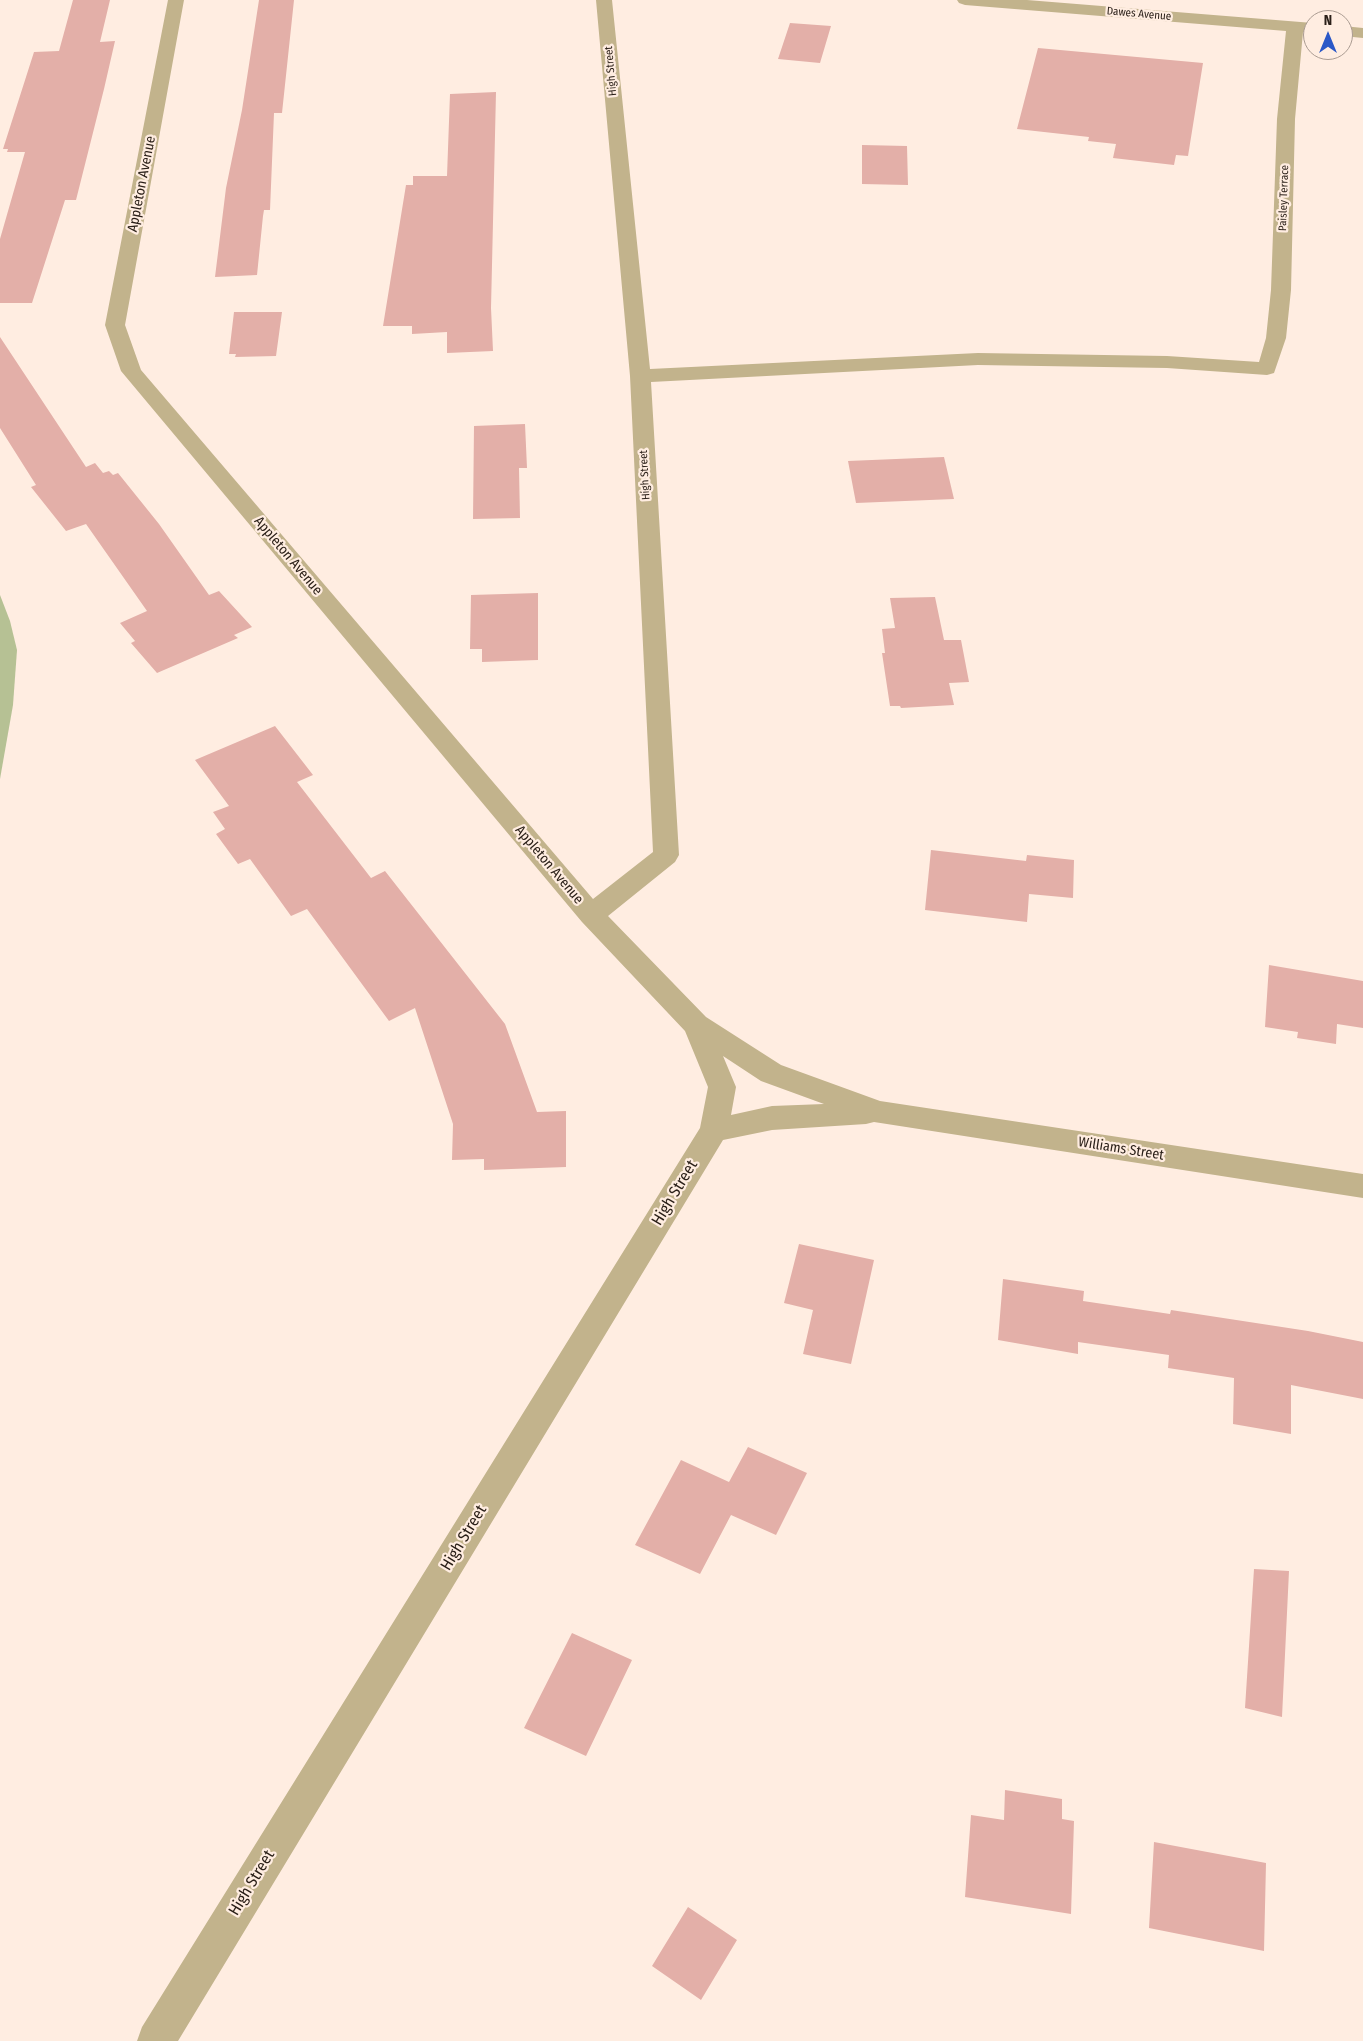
<!DOCTYPE html>
<style>
body{margin:0}
#map{position:relative;width:1363px;height:2041px;overflow:hidden;background:#ffede1;font-family:"Fira Sans Condensed",sans-serif}
canvas{display:block}
.north{position:absolute;left:1303px;top:10px;width:50px;height:50px;box-sizing:border-box;background:#ffede1;border:1px solid #aa9b91;border-radius:50%;rotate:0deg;font-size:14px;font-weight:700;line-height:20px;text-align:center;color:#2b2019}
.north::after{content:'';display:block;margin:auto;width:18px;height:22px;background:#2b58c7;clip-path:polygon(50% 0,100% 100%,50% 72%,0 100%)}
</style>
<div id="map">
<canvas width="1363" height="2041"></canvas>
<div class="north">N</div>
</div>
<script>
const ctx = document.querySelector('canvas').getContext('2d');
ctx.lineJoin = 'round';
function paint(path, color) {
  ctx.fillStyle = color;
  ctx.fill(path, 'evenodd');
}
function shape(rows) {
  const path = new Path2D();
  for (const r of rows) {
    path.moveTo(r[0], r[1]);
    for (let i = 2; i < r.length; i += 2) path.lineTo(r[i], r[i + 1]);
  }
  return path;
}
function write(font, color, halo, rows, align = 'center') {
  ctx.font = font + ' "Fira Sans Condensed",sans-serif';
  ctx.lineWidth = 4.5;
  ctx.setLineDash([]);
  ctx.textBaseline = 'middle';
  ctx.strokeStyle = halo;
  ctx.fillStyle = color;
  for (const [text, x, y, turn = 0] of rows) {
    ctx.save();
    ctx.translate(x, y);
    ctx.rotate((+turn || 0) * Math.PI / 180);
    ctx.textAlign = isNaN(turn) ? turn : align;
    if (halo) ctx.strokeText(text, 0, 0);
    ctx.fillText(text, 0, 0);
    ctx.restore();
  }
}
paint(shape([
 [0,595,10,621,17,650,13,705,0,779]
]), '#b6c194');
paint(shape([
 [73,0,110,0,100,42,115,41,104,89,76,200,65,200,32,303,0,303,0,239,25,152,7,152,8,149,3,149,34,52,59,51],
 [259,0,294,0,282,113,274,113,270,210,264,210,263,216,257,275,215,277,226,188,242,110],
 [790,23,831,26,820,63,778,59],
 [1038,48,1203,63,1188,156,1176,155,1174,165,1113,158,1116,144,1088,141,1089,137,1017,129],
 [496,92,491,308,493,351,447,353,447,332,412,334,412,326,383,326,406,185,413,185,413,176,447,176,450,94],
 [862,145,907,146,908,185,862,184],
 [234,312,282,312,276,356,235,357,236,354,229,354],
 [0,337,86,467,95,463,103,473,109,471,113,475,118,473,159,524,209,595,219,591,252,627,234,635,238,638,157,673,131,643,135,641,120,623,147,611,86,524,66,531,31,487,36,485,0,428],
 [525,424,527,468,519,468,520,518,473,519,474,426],
 [944,457,954,499,856,503,848,461],
 [538,593,538,660,482,662,482,649,470,649,471,595],
 [935,597,944,640,961,640,969,682,949,683,954,705,901,708,900,706,890,706,882,653,885,653,882,629,895,628,890,598],
 [275,726,313,775,297,782,371,878,385,871,505,1024,537,1112,566,1111,566,1167,484,1170,484,1159,452,1160,453,1124,415,1008,389,1021,307,909,291,916,250,859,238,864,216,834,225,829,213,812,229,806,195,760],
 [931,850,1026,861,1027,855,1074,860,1073,898,1029,894,1027,922,925,910],
 [1269,965,1363,981,1363,1028,1337,1024,1336,1044,1297,1038,1298,1032,1265,1027],
 [799,1244,874,1260,851,1364,803,1354,813,1310,784,1303],
 [1003,1279,1084,1291,1083,1301,1170,1314,1171,1310,1308,1331,1363,1342,1363,1399,1291,1385,1291,1434,1233,1424,1234,1378,1168,1368,1169,1355,1078,1342,1078,1354,998,1340],
 [748,1447,807,1473,776,1535,731,1515,700,1574,635,1545,681,1460,729,1482],
 [1254,1569,1289,1571,1282,1717,1245,1708],
 [572,1633,632,1660,586,1756,524,1728],
 [1005,1790,1062,1799,1062,1819,1074,1821,1071,1914,965,1897,971,1815,1004,1820],
 [1154,1842,1266,1863,1264,1951,1149,1928],
 [688,1907,737,1940,701,2000,652,1966]
]), '#e3afa8');
paint(shape([
 [168,0,184,0,125,325,141,370,593,899,653,852,630,376,596,0,612,0,650,369,978,353,1167,356,1259,362,1266,338,1271,290,1277,119,1286,31,965,5,959,3,957,0,1027,0,1313,23,1313,33,1303,32,1295,119,1291,290,1286,338,1274,373,1267,375,1167,368,978,365,651,382,679,855,675,862,608,916,706,1017,781,1065,880,1101,1363,1174,1363,1198,874,1122,866,1124,772,1130,723,1140,178,2041,137,2041,142,2027,700,1128,708,1087,685,1031,582,922,121,371,105,325,168,0],
 [723,1056,761,1081,824,1104,772,1106,731,1115,736,1087,723,1056],
 [1343,26,1363,28,1363,38,1343,36,1343,26]
]), '#c2b38c');
write('11px', '#2b2019', '#ffede1', [
 ["Dawes Avenue",1139,14,5],
 ["High Street",611,71,-95],
 ["Paisley Terrace",1284,198,-88],
 ["High Street",645,475,-93]
]);
write('14px', '#2b2019', '#ffede1', [
 ["Appleton Avenue",142,184,-79],
 ["Appleton Avenue",288,556,50],
 ["Appleton Avenue",549,865,50],
 ["Williams Street",1121,1149,9]
]);
write('16px', '#2b2019', '#ffede1', [
 ["High Street",675,1193,-59],
 ["High Street",464,1538,-59],
 ["High Street",252,1883,-59]
]);
</script>
